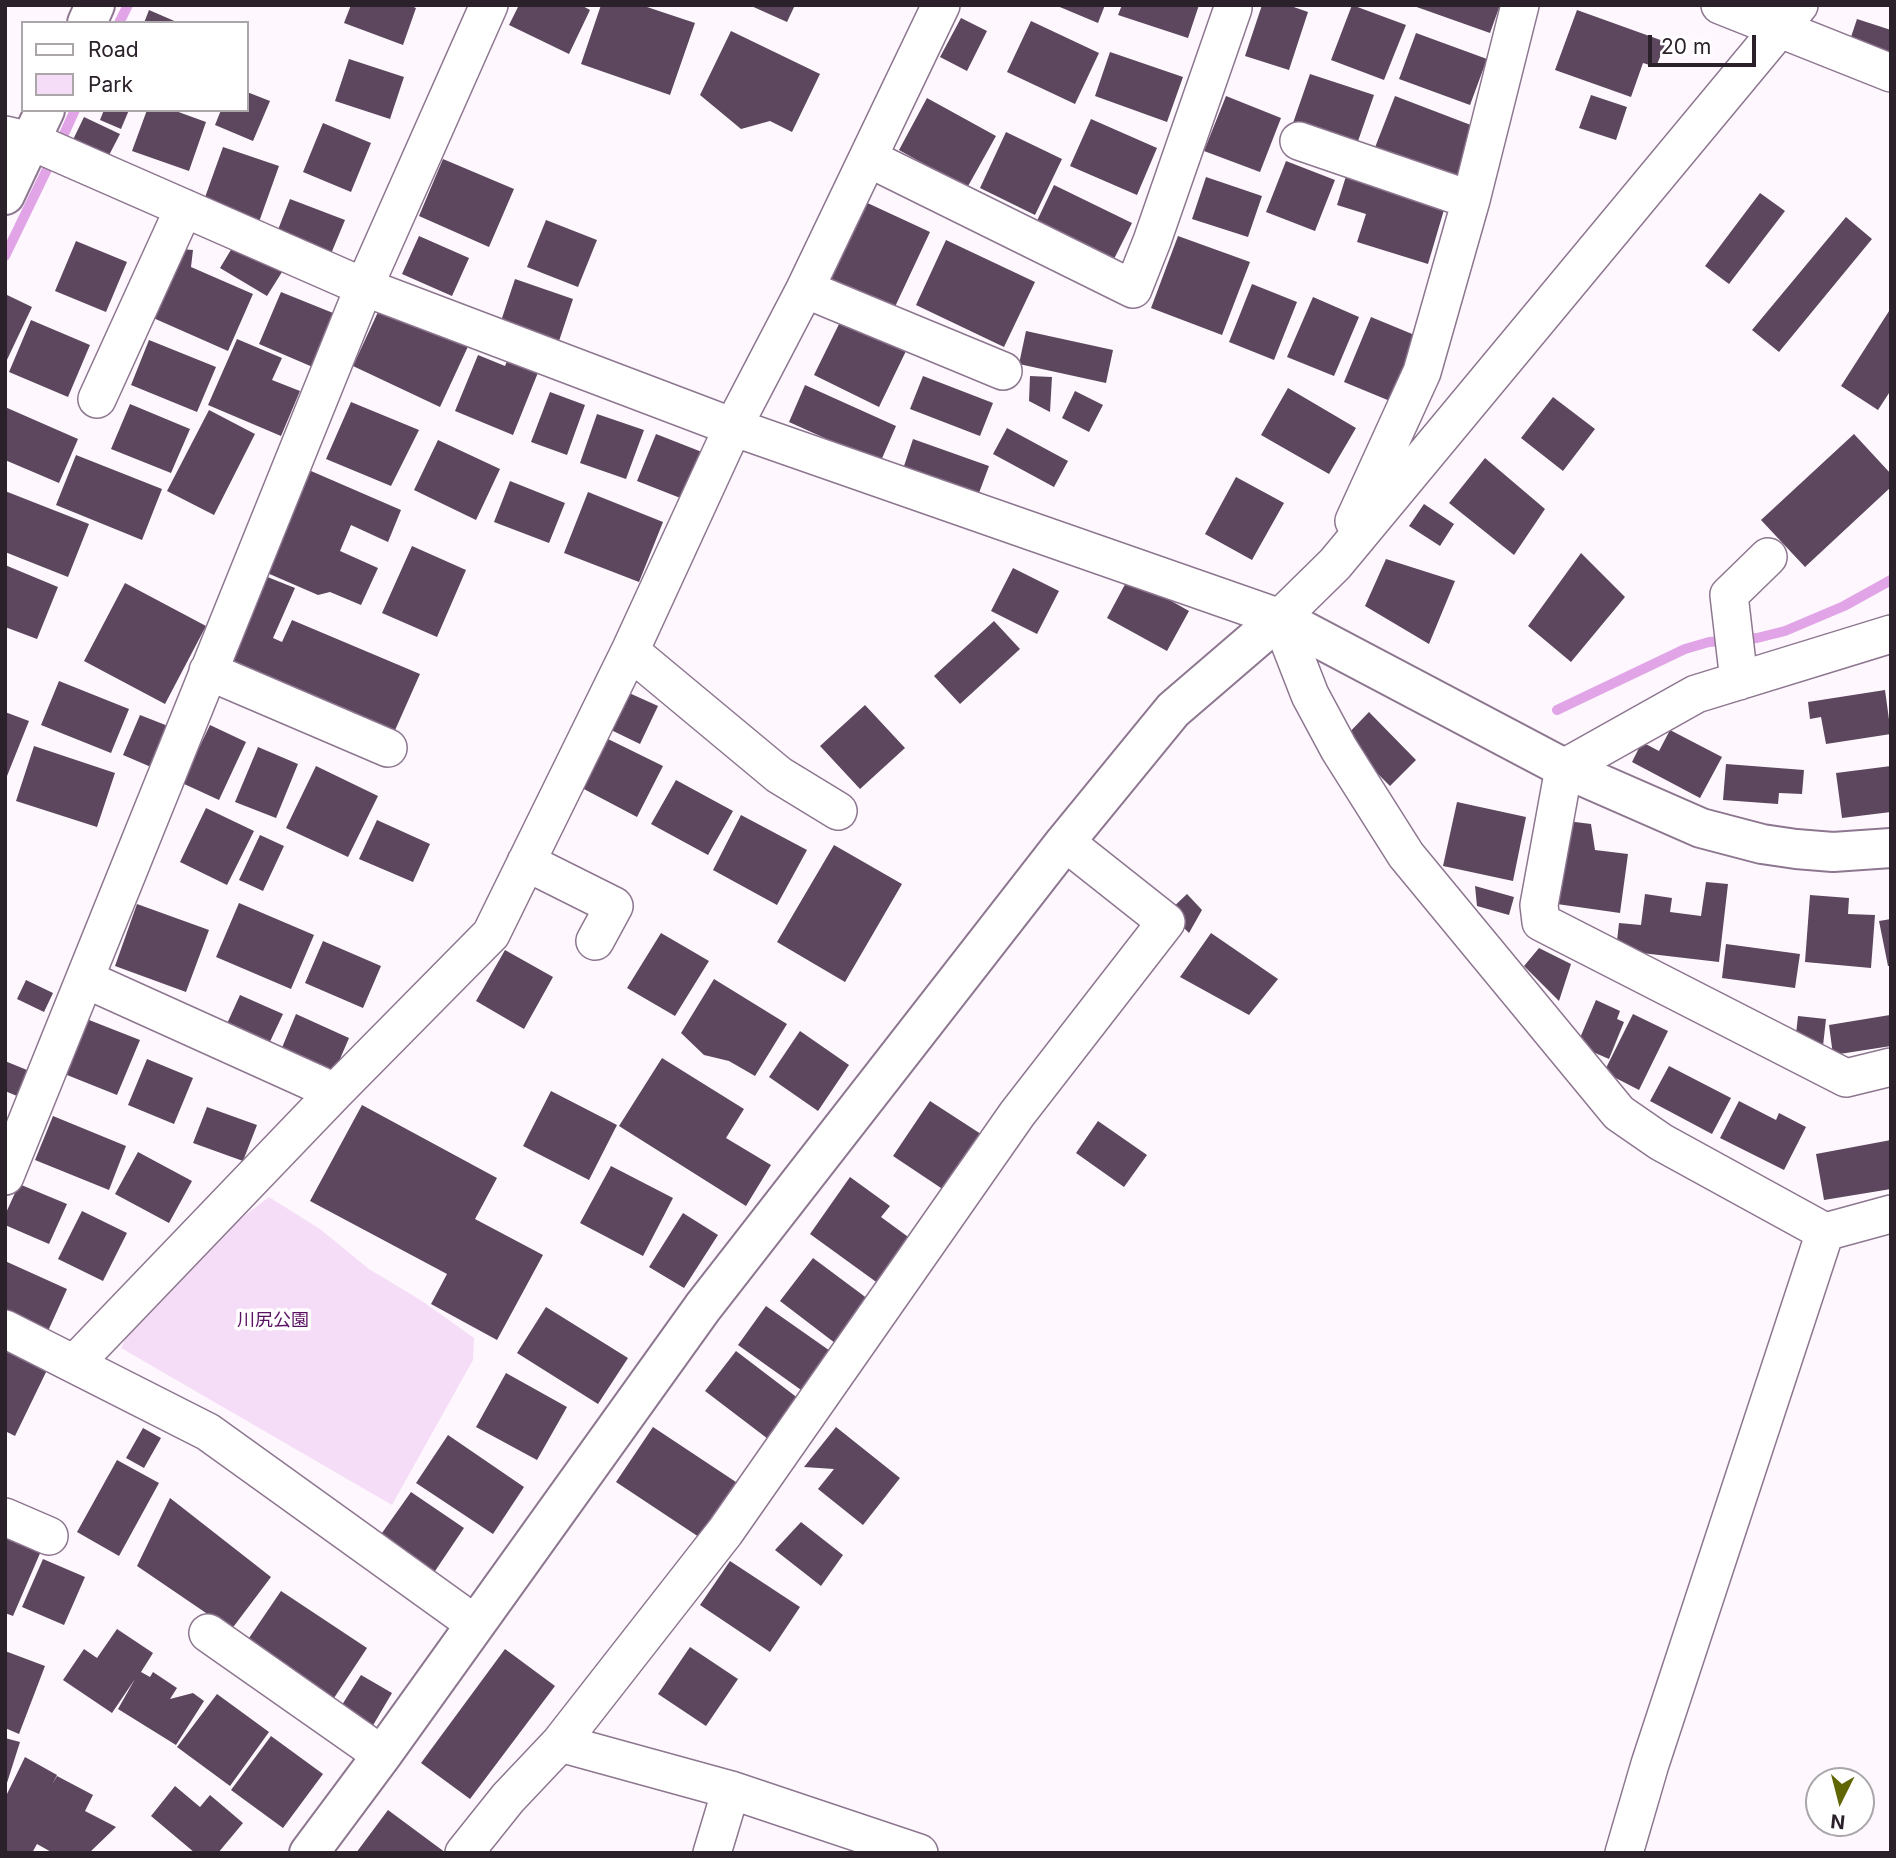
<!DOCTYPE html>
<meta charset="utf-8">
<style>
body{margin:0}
#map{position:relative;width:1896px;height:1858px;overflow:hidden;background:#fef8fe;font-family:Inter,sans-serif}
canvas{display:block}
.frame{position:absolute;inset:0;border:7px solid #2b212b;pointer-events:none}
.legend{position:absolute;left:21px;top:21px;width:228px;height:91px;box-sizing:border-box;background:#fff;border:2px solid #aaa6aa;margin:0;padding:9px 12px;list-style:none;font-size:21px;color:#2b212b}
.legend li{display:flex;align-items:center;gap:14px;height:35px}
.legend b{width:35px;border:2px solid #aaa6aa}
.north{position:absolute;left:1805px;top:1767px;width:70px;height:70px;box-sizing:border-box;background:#fff;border:2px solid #aaa6aa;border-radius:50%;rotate:186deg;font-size:19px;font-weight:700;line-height:28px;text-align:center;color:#2b212b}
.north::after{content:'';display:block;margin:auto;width:24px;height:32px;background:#606604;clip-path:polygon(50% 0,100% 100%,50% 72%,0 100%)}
.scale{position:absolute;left:1648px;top:35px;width:108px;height:32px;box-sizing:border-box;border:4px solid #2b212b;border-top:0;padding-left:9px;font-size:21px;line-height:24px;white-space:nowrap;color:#2b212b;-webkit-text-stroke:5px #fff;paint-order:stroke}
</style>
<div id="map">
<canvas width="1896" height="1858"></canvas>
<div class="frame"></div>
<ul class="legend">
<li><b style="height:9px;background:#fff"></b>Road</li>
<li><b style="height:19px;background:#f5ddf7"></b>Park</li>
</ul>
<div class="north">N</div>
<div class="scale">20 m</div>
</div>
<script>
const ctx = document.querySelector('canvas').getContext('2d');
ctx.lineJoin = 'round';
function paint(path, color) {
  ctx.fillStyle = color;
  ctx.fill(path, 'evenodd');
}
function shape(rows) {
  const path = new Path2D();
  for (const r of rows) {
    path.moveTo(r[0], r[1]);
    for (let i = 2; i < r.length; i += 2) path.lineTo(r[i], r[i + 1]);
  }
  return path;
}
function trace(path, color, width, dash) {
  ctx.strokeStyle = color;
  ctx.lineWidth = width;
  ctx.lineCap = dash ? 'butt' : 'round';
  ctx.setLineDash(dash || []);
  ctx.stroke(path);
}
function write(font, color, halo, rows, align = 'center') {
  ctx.font = font + ' Inter,"Noto Sans JP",sans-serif';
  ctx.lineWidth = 7;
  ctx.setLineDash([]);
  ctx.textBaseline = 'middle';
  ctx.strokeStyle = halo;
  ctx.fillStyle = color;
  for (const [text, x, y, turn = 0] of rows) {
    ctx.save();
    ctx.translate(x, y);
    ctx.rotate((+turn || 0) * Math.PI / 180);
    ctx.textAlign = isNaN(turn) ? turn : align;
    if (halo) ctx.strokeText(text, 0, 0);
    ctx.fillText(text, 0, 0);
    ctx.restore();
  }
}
paint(shape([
 [269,1197,320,1229,369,1269,422,1301,474,1338,473,1360,392,1505,121,1348,150,1288]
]), '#f5ddf7');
trace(shape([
 [119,23,128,5],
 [64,134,75,110],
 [5,256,52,159],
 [1557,710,1685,649,1709,642,1757,638,1785,631,1844,606,1891,580]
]), '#e1a5e7', 10);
paint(shape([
 [351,5,409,5,416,8,403,45,344,23],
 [519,5,581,5,590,10,569,54,509,25],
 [601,5,641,5,695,23,670,95,581,64],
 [749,5,795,5,787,22],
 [1055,5,1105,5,1098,23],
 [1122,5,1199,5,1188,38,1118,15],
 [1262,5,1288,5,1308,12,1289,70,1245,56],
 [1352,5,1406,25,1384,80,1331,60],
 [1411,5,1500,5,1490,33],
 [149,10,179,23,144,23],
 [1577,10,1666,42,1656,67,1643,63,1631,97,1555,70],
 [961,18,987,31,967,71,940,57],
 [1857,19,1891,30,1891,62,1847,49],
 [1031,21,1099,53,1075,104,1007,72],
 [731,31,820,74,792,132,770,121,741,129,700,95],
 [1416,33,1487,59,1470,105,1399,79],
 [1110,52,1183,77,1167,122,1095,96],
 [349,59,404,77,390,119,335,101],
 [1310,74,1374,95,1357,144,1293,123],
 [247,92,270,101,253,141,215,125,221,110,247,110],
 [1591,95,1627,107,1616,140,1579,128],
 [1226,96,1281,118,1260,172,1204,151],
 [1395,96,1476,127,1455,180,1374,150],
 [927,98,996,136,967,188,899,150],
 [104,110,129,110,121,129,100,120],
 [147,110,173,110,206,122,189,171,132,151],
 [84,117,120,134,105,163,70,146],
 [1091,119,1157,148,1137,195,1070,166],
 [323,123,371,143,351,192,303,172],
 [1006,132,1062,159,1035,215,980,188],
 [223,147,279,166,259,222,203,203],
 [443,159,514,189,489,247,419,216],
 [1286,161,1335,180,1315,231,1266,212],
 [1347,173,1446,203,1428,264,1357,242,1366,214,1337,205],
 [1206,177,1262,196,1248,237,1192,219],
 [1054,185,1132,223,1111,265,1034,227],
 [1760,193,1785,211,1729,284,1705,266],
 [290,199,345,220,328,261,274,240],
 [861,200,930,232,893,311,824,279],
 [1846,217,1872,239,1779,352,1752,330],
 [546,220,597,240,578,287,527,267],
 [419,236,469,258,452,296,402,274],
 [1178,236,1250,262,1222,335,1151,308],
 [946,240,1035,282,1004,347,916,305],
 [76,241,127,262,106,312,55,291],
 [235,243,282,272,267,296,220,268],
 [181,249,193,250,191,267,253,294,228,351,151,317],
 [515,279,573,299,559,341,501,321],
 [1252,284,1297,302,1274,360,1229,342],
 [281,292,338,315,315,368,259,344],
 [5,294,32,307,5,364],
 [1313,297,1359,317,1334,376,1287,357],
 [384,299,471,340,440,407,353,366],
 [1891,308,1891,390,1878,410,1841,386],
 [1371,317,1417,336,1390,401,1344,382],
 [31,320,90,345,68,397,9,372],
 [841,320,906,351,879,407,814,375],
 [1026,331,1113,350,1106,383,1019,364],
 [237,339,282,358,272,380,300,391,281,436,208,405],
 [149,340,216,367,197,412,131,385],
 [512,348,543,360,513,435,455,411,478,355,505,366],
 [923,376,993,403,980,436,910,409],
 [1030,376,1052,377,1050,412,1029,401],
 [805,385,896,426,880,463,789,422],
 [1288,388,1356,428,1329,474,1261,435],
 [1075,391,1103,405,1089,432,1062,418],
 [550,392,585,405,567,455,531,442],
 [1553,397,1595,429,1563,471,1521,438],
 [351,402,419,430,391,486,326,459],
 [130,404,190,429,171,473,111,449],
 [5,407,78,439,59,483,5,460],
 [209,410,255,434,214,515,167,491],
 [597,414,644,430,626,479,580,463],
 [1007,428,1068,461,1054,487,993,454],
 [656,434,707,454,688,501,637,481],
 [1854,434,1891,474,1891,487,1805,567,1761,520],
 [913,439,989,466,976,501,901,475],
 [438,440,500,469,476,520,414,490],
 [76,455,162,489,142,540,56,505],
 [1485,458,1545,509,1514,555,1449,503],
 [311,471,401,510,388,542,351,525,340,551,378,568,361,605,330,592,318,595,265,572],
 [1236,477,1284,503,1252,560,1205,534],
 [510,481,565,503,549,543,494,522],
 [5,491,89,524,68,577,5,552],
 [588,492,663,522,639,582,564,553],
 [1424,504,1454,524,1440,546,1409,526],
 [412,546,466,570,437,637,382,613],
 [1581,553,1625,597,1571,662,1528,626],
 [1386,559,1455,581,1429,644,1365,606],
 [5,565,58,587,37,639,5,627],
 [1013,568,1059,591,1037,634,991,611],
 [265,576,295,588,273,638,282,642,292,620,420,674,392,737,225,668],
 [1129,577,1189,611,1167,651,1107,618],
 [125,583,206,626,165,704,84,661],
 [994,621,1020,649,960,704,934,676],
 [59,681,129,709,111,753,41,725],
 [1885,690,1891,734,1826,744,1821,717,1810,719,1808,702],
 [627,692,658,706,640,744,609,729],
 [865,705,905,748,860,789,820,746],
 [5,712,29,721,5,781],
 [1369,712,1416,760,1390,786,1343,739],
 [140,715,168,726,151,767,123,755],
 [210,725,246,742,219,800,182,783],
 [1670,730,1722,757,1700,798,1632,762,1642,742,1659,751],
 [608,739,663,766,637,817,582,788],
 [34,746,115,773,97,827,16,801],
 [258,747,298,764,276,818,235,802],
 [1726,764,1804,770,1802,794,1779,793,1778,804,1723,800],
 [316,766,378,796,348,857,286,828],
 [1891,766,1891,812,1842,818,1836,773],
 [676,780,733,811,708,855,651,824],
 [1457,802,1526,817,1513,881,1443,866],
 [206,808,254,831,227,885,180,862],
 [741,815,807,850,777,905,713,870],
 [377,820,430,844,413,882,359,859],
 [1567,821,1591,824,1595,850,1628,854,1620,913,1557,904],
 [260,835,284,846,263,891,239,880],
 [834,845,902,884,845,982,777,942],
 [1706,882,1728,884,1719,962,1616,950,1619,923,1641,925,1645,894,1672,898,1670,912,1701,916],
 [1475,886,1514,897,1509,915,1477,906],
 [1187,894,1202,910,1189,933,1168,912],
 [1810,895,1849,898,1848,914,1875,915,1871,968,1805,962],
 [239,903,314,935,291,989,216,957],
 [137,904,209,930,186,992,115,966],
 [1891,919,1891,966,1888,966,1879,921],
 [661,933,709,961,675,1016,627,988],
 [1211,933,1278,979,1249,1015,1180,977],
 [323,941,381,966,363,1008,305,983],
 [1726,944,1800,954,1795,988,1722,978],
 [1539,948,1571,964,1559,1001,1524,966],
 [505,950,553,977,524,1029,476,1001],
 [714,979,787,1024,755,1076,729,1061,704,1055,681,1033],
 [26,980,53,993,44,1012,17,999],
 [240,995,283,1014,267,1048,225,1028],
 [1596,1000,1620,1011,1617,1019,1624,1022,1609,1059,1577,1045],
 [296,1014,349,1038,334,1073,281,1050],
 [1633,1014,1668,1031,1639,1090,1604,1072],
 [1890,1015,1891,1046,1833,1055,1829,1025],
 [1798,1016,1826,1019,1823,1046,1795,1043],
 [84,1018,140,1040,117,1095,62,1073],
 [800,1031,849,1065,818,1111,769,1077],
 [662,1058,744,1109,726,1138,771,1165,746,1206,619,1126],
 [147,1059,193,1078,174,1124,128,1105],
 [5,1061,27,1070,17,1096,5,1091],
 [1669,1066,1731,1098,1712,1134,1650,1101],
 [551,1091,617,1125,589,1180,523,1146],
 [930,1101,984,1136,947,1192,893,1156],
 [1739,1101,1776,1120,1779,1113,1806,1127,1784,1170,1720,1138],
 [362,1105,497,1178,475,1219,543,1255,497,1340,431,1304,447,1274,310,1201],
 [207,1107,257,1125,243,1161,193,1143],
 [53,1116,126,1146,109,1190,35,1160],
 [1098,1121,1147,1155,1124,1187,1076,1153],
 [1891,1140,1891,1189,1824,1200,1816,1154],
 [138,1152,192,1181,169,1223,115,1194],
 [611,1166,673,1198,643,1256,580,1223],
 [850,1177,890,1206,881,1217,911,1239,879,1284,810,1234],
 [19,1184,67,1204,49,1244,5,1225,5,1215],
 [82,1211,127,1233,103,1281,58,1259],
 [683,1213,718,1235,684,1288,649,1267],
 [813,1258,868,1299,835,1343,780,1301],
 [5,1261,67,1289,48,1331,5,1312],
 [766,1306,833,1353,804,1392,738,1345],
 [546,1307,628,1358,598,1404,517,1353],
 [5,1348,48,1368,15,1436,5,1431],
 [736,1351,803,1402,772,1442,705,1391],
 [506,1373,567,1407,537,1460,476,1427],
 [653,1427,742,1486,705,1541,616,1482],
 [836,1427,900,1478,863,1525,818,1489,834,1469,804,1467],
 [143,1428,161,1438,144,1468,126,1458],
 [448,1435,524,1487,493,1534,416,1483],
 [117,1460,159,1483,119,1556,77,1532],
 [411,1492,464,1528,431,1577,377,1540],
 [170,1498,271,1577,231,1630,137,1566],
 [801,1522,843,1555,821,1586,775,1550],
 [5,1535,41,1551,13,1616,5,1613],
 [43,1559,85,1577,64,1625,22,1607],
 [730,1561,800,1607,770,1652,700,1605],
 [281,1591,367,1648,334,1698,247,1641],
 [117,1629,153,1653,141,1672,150,1677,153,1672,177,1688,170,1699,193,1693,204,1701,176,1745,118,1709,135,1679,112,1713,63,1680,84,1649,97,1658],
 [690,1647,738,1679,706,1726,658,1694],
 [505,1649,555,1686,470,1799,421,1763],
 [5,1651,45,1666,19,1734,5,1728],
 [361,1675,392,1693,372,1727,340,1708],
 [217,1694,269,1732,230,1786,177,1747],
 [271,1736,323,1774,283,1828,231,1790],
 [5,1738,20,1742,6,1786,5,1786],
 [25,1757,57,1775,52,1785,57,1776,93,1795,85,1811,116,1827,89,1853,53,1853,37,1844,32,1853,5,1853,5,1798],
 [175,1786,200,1807,210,1795,243,1823,218,1853,195,1853,151,1816],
 [388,1810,446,1853,356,1853]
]), '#5c475e');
const minor = shape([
 [1720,5,1891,73],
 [5,135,31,141,364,287,733,427,1280,618,1310,695,1339,749,1406,855,1619,1113,1661,1142,1825,1232,1891,1214],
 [1299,141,1471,200],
 [868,158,1133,289,1152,241,1233,8],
 [805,289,1003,371],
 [97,399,184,208],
 [1354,521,1422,372,1471,200,1520,5],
 [1280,618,1335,564,1799,5],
 [1891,634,1696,694,1564,768,1539,905,1541,922,1846,1078,1891,1067],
 [630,651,779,775,838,811],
 [208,671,388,748],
 [1739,681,1729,595,1768,557],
 [526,862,614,906,595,941],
 [85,979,335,1092],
 [5,1176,364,287,489,5],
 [5,1329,208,1432,475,1624],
 [75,1363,335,1092,491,934,630,651,733,427,805,289,941,5],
 [5,1517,49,1536],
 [208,1633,382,1755],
 [560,1743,731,1790,919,1853],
 [464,1853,508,1798,560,1743,725,1532,1017,1114,1166,922,1065,842],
 [712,1853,731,1790],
 [1624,1853,1650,1764,1825,1232]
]);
const tertiary = shape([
 [309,1853,382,1755,703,1307,1065,842,1173,710,1280,618,1564,768,1701,828,1762,844,1796,849,1833,852,1891,848]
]);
const secondary = shape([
 [87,23,95,5],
 [5,195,45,110]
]);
trace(minor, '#8d768f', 40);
trace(tertiary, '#8d768f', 42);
trace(secondary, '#8d768f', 42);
trace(minor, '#fff', 37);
trace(tertiary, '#fff', 38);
trace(secondary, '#fff', 38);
write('18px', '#5a1262', '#fff', [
 ["川尻公園",273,1321]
]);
</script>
